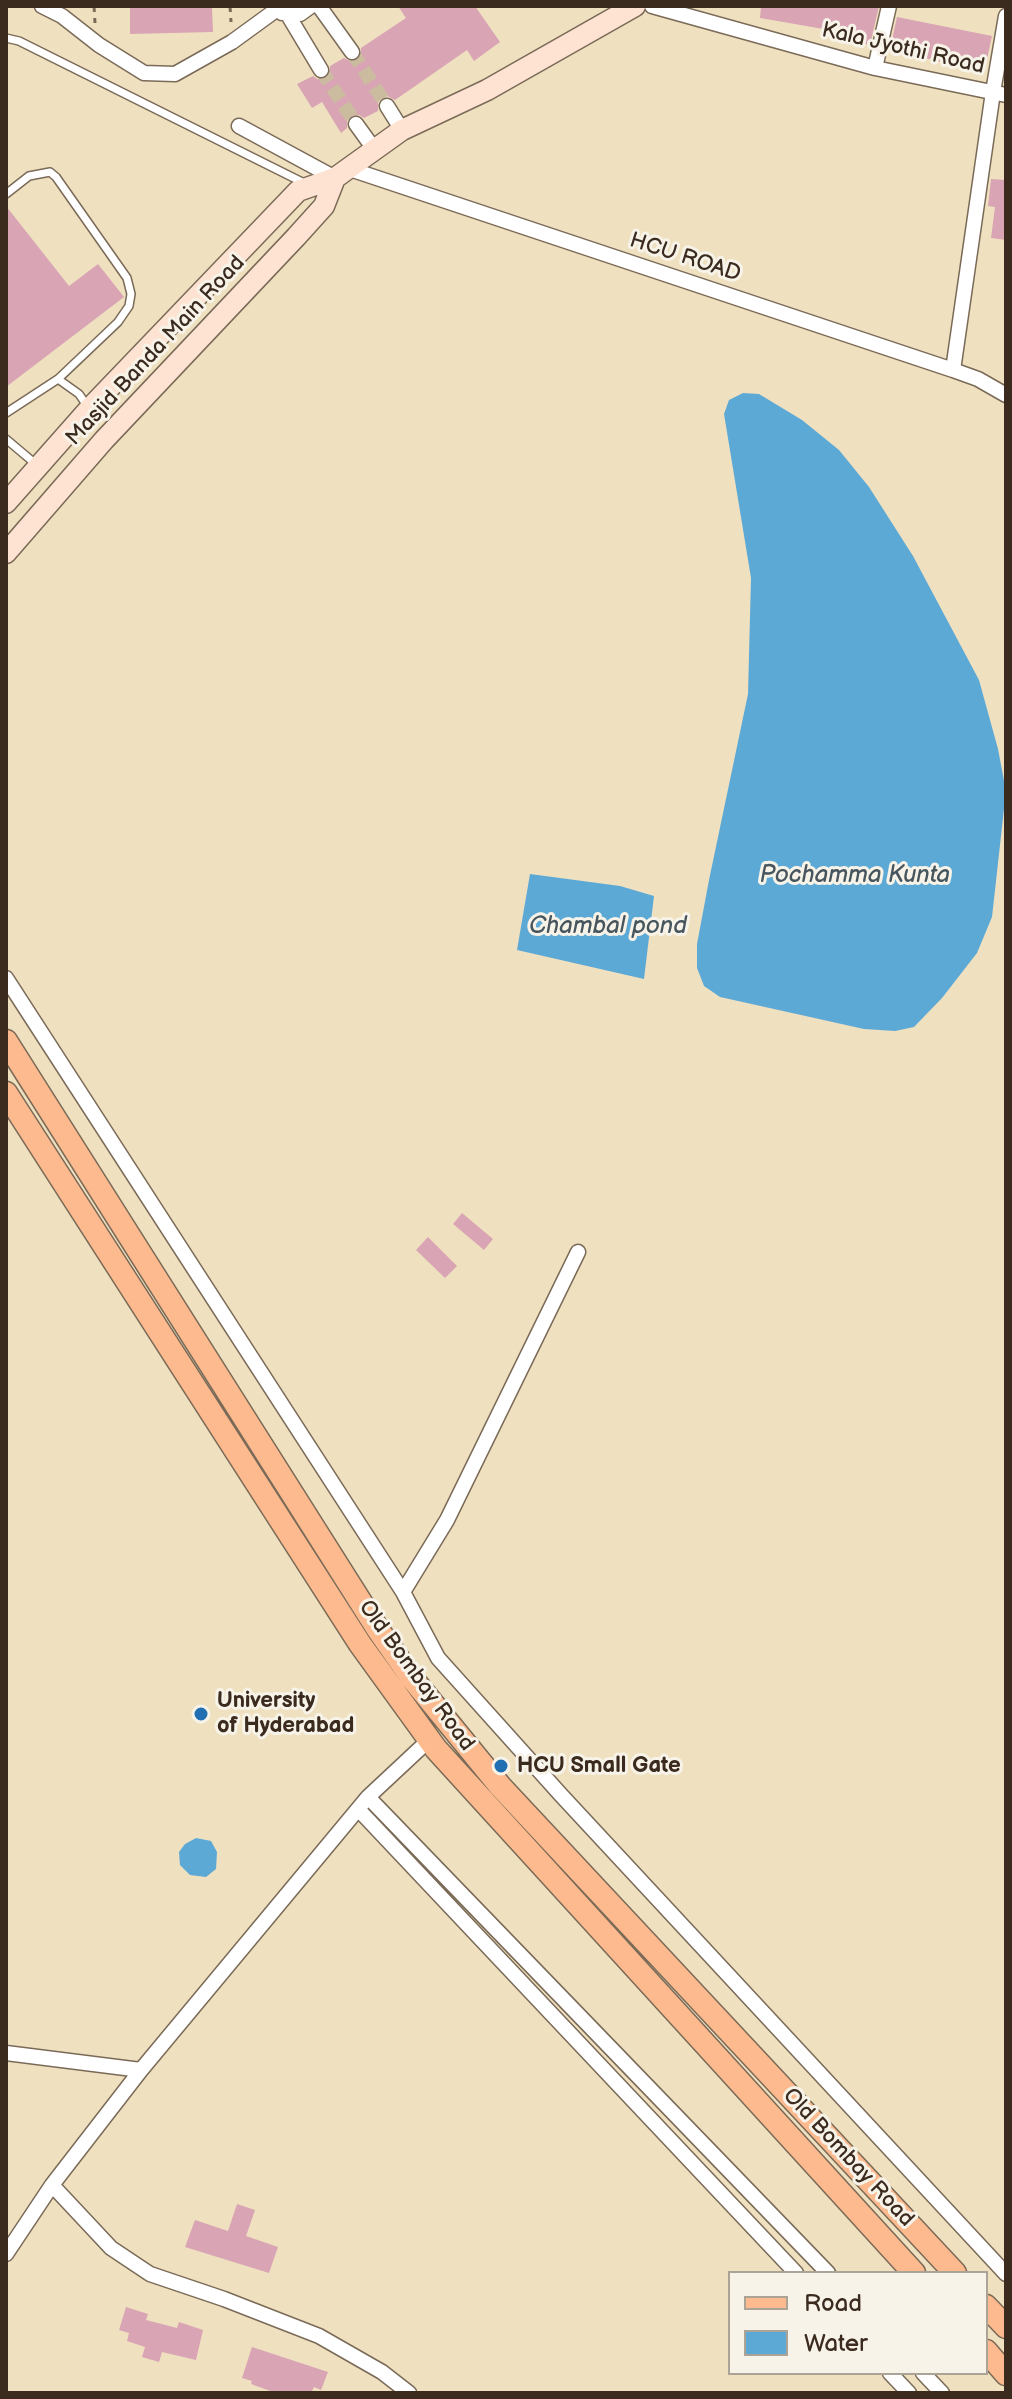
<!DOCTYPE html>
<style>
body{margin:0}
#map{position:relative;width:1012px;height:2399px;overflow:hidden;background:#efe0c0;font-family:"Balsamiq Sans",sans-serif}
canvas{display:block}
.frame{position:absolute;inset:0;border:8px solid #3b2a1e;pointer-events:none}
.legend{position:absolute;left:728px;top:2271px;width:260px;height:104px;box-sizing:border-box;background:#f7f3e8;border:2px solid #aca397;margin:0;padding:10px 14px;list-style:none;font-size:24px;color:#3b2a1e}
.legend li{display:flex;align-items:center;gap:16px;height:40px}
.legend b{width:40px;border:2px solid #aca397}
</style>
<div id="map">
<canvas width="1012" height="2399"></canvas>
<div class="frame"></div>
<ul class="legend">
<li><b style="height:10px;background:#fcba8e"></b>Road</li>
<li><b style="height:22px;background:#5da9d6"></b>Water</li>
</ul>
</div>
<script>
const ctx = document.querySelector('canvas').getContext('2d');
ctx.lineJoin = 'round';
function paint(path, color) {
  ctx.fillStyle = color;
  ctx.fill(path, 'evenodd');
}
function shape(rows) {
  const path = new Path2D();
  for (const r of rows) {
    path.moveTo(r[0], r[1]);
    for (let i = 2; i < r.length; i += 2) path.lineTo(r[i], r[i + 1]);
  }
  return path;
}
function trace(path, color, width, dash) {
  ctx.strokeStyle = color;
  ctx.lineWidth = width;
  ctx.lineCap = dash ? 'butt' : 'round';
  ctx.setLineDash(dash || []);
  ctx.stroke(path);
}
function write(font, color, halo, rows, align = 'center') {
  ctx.font = font + ' "Balsamiq Sans",sans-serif';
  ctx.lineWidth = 6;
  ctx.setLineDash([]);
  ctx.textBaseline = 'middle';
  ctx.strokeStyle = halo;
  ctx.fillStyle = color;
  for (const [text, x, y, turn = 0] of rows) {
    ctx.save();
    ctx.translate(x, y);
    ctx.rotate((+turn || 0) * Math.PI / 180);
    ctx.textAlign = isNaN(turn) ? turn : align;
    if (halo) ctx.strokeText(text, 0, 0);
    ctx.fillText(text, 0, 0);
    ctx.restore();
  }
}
paint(shape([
 [743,393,759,394,802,420,839,450,869,487,913,556,979,680,998,749,1006,791,992,917,977,953,942,998,914,1027,895,1031,864,1029,720,997,704,986,697,968,697,944,709,880,748,694,751,578,724,414,729,400],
 [530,874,620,886,654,896,644,979,517,950],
 [196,1838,211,1841,217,1852,216,1869,206,1877,190,1875,180,1865,179,1852,185,1844]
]), '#5da9d6');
paint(shape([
 [130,6,207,6,207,8,212,8,213,32,130,34],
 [398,6,475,6,500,42,474,61,467,50,395,100,387,96,382,97,378,102,378,111,364,118,359,115,351,116,347,121,347,128,341,133,322,102,312,108,297,84,313,76,317,79,325,79,330,74,330,66,344,58,352,62,358,60,361,55,361,48,406,18],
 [761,6,879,6,870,45,833,38,835,31,760,18],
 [897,17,992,36,984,73,890,49],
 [991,179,1006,180,1006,240,991,238,995,207,988,206],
 [6,206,69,286,98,264,124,297,6,387],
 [462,1213,493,1239,484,1250,453,1224],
 [428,1237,457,1266,445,1278,416,1250],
 [237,2204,255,2210,246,2236,278,2247,269,2273,185,2247,195,2220,228,2231],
 [126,2307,148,2314,146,2320,177,2328,179,2322,203,2330,196,2360,162,2352,159,2362,142,2357,145,2347,127,2341,129,2333,119,2330],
 [252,2347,328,2372,321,2390,314,2387,311,2393,276,2393,251,2384,252,2381,242,2378]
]), '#d9a4b4');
trace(shape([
 [352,52,387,106],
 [321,70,356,124]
]), '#cbbca0', 14, [14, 7]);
const service = shape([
 [6,38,19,41,306,184],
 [6,194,29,176,50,172,56,177,127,278,131,294,129,306,118,322,58,379,6,413],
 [58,379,79,394,88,407],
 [6,439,38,466]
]);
const minor = shape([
 [42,6,62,16,99,45,144,73,175,74,232,42,276,10],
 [319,6,352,52],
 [652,6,875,68,1006,95],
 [282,13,300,14,311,6],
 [288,15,321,70],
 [875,68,889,6],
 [387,106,402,130],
 [356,124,374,149],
 [239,126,335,178],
 [347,168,953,370,978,379,1006,395],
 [953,370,993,92,1006,16],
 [6,978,403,1592,438,1658,561,1795,1006,2274],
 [403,1592,447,1520,578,1252],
 [368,1797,828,2273],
 [358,1809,796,2273],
 [6,2053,141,2070],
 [52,2185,111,2248,150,2274,224,2299,319,2336,382,2372,409,2393],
 [6,2254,52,2185,141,2070,368,1797,429,1740],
 [890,2373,909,2393],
 [923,2373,942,2393]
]);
const secondary = shape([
 [6,503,89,409,298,191,335,178,402,130,487,90,635,6],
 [6,553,104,440,296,237,324,206,335,178]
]);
const primary = shape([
 [6,1041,379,1631,411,1677,500,1786,955,2273],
 [6,1093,360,1644,436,1749,914,2273],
 [986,2306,1006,2327],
 [986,2351,1006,2374]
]);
trace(service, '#7a6a57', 10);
trace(minor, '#7a6a57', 17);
trace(secondary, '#7a6a57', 23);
trace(primary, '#7a6a57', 25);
trace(shape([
 [94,6,95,23],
 [230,6,231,22]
]), '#7a6a57', 3, [6, 6]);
trace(service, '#fff', 7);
trace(minor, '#fff', 14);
trace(secondary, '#fee3d2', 20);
trace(primary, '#fcba8e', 22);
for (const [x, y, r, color] of [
 [201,1714,8,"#1f6fb2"],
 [501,1766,8,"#1f6fb2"]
]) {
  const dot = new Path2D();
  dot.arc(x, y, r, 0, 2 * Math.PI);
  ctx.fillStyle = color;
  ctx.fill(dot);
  trace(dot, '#f7f3e8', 3);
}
write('22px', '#3b2a1e', '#f7f3e8', [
 ["Kala Jyothi Road",903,49,13],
 ["HCU ROAD",685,258,18],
 ["Masjid Banda Main Road",156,351,-47],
 ["Old Bombay Road",416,1676,54],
 ["Old Bombay Road",848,2158,47]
]);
write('bold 22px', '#3b2a1e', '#f7f3e8', [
 ["University",217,1701],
 ["of Hyderabad",217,1726],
 ["HCU Small Gate",517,1766]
], 'left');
write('italic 24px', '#47565e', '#f7f3e8', [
 ["Pochamma Kunta",855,876],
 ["Chambal pond",608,927]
]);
</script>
